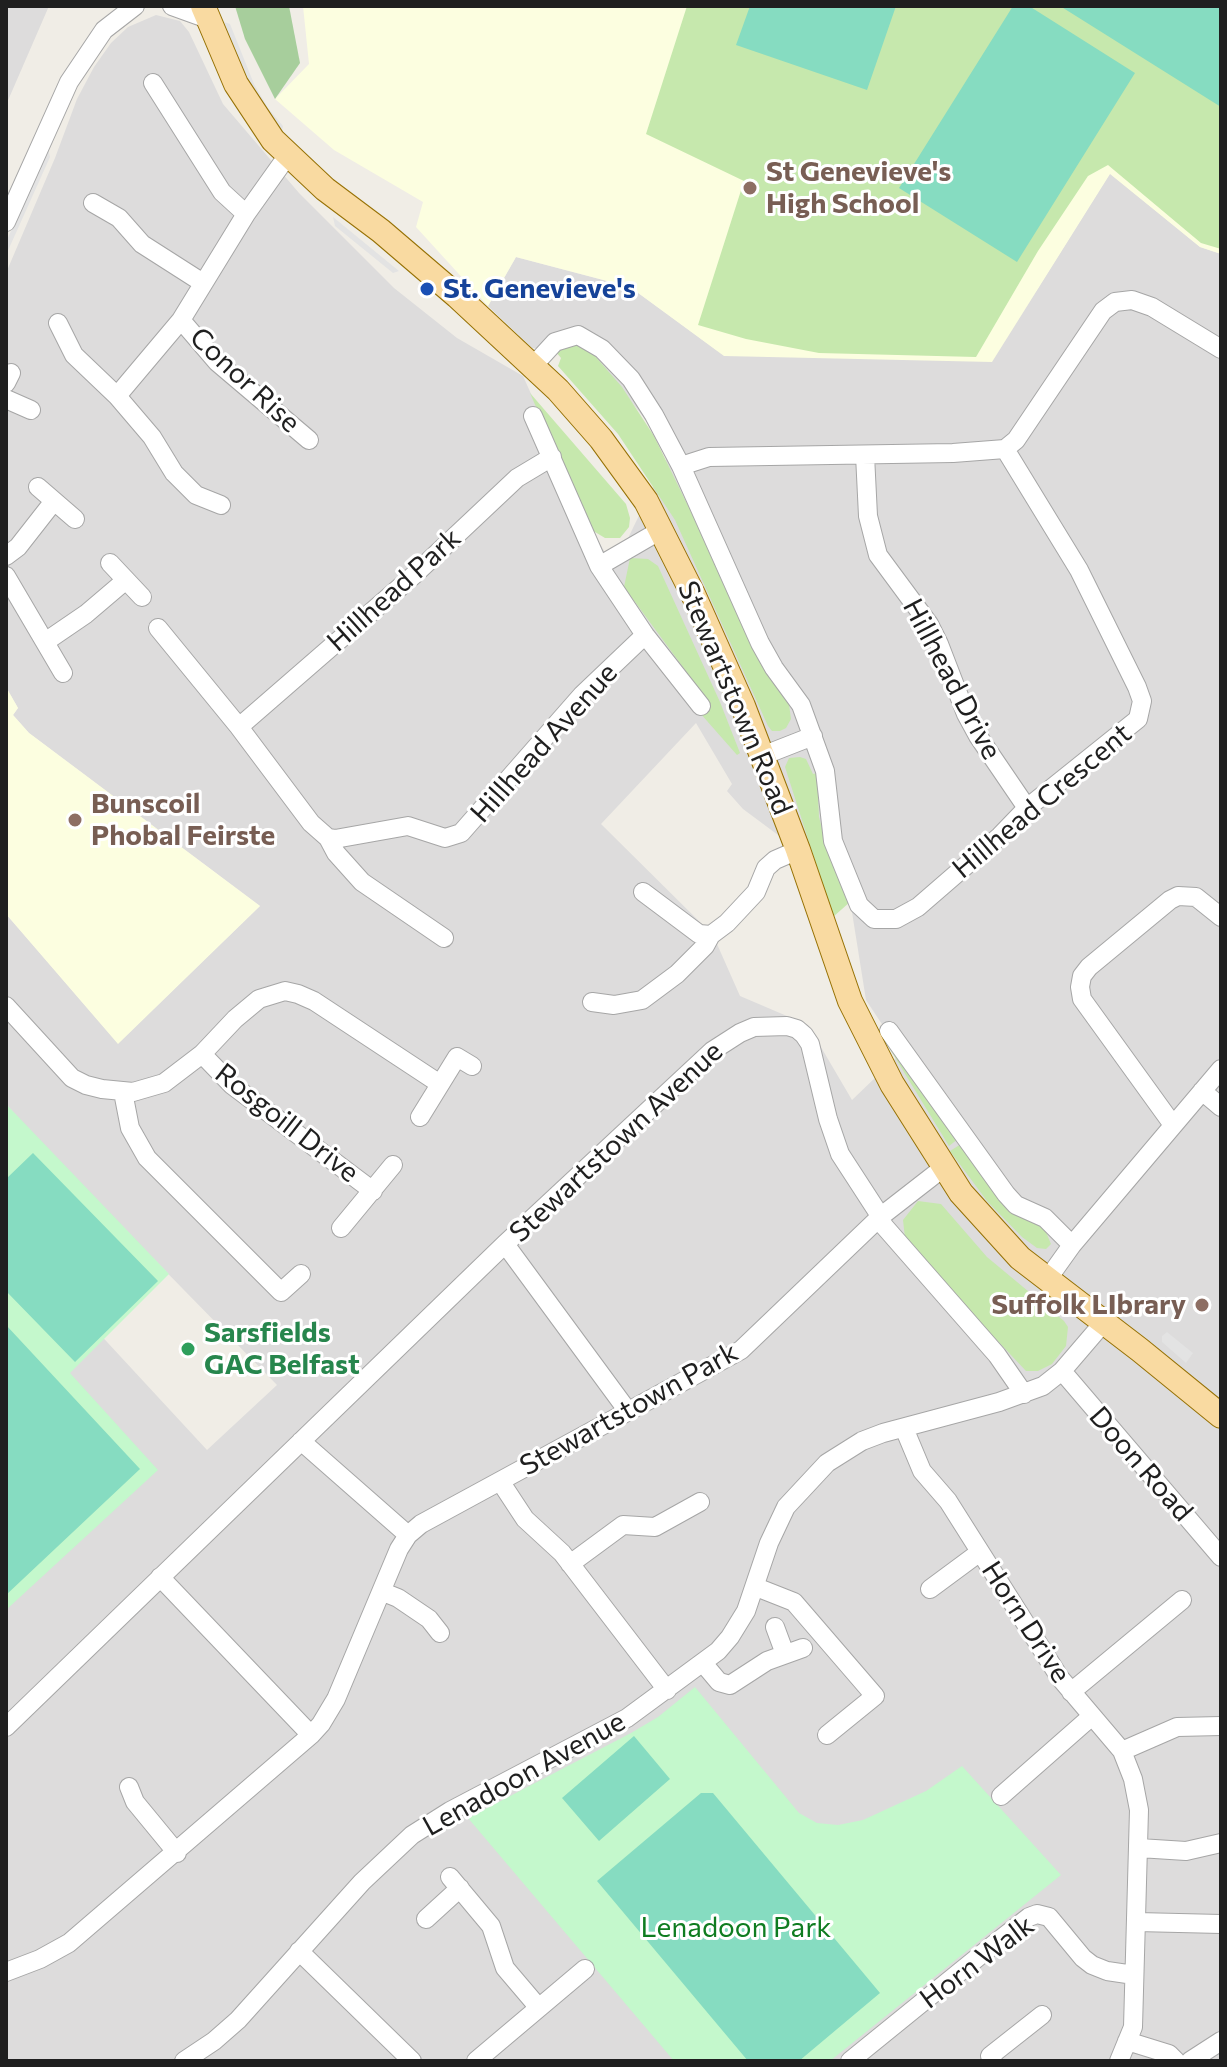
<!DOCTYPE html>
<style>
body{margin:0}
#map{position:relative;width:1227px;height:2067px;overflow:hidden;background:#f0ede6;font-family:Commissioner,sans-serif}
canvas{display:block}
.frame{position:absolute;inset:0;border:8px solid #1f1f1f;pointer-events:none}
</style>
<div id="map">
<canvas width="1227" height="2067"></canvas>
<div class="frame"></div>
</div>
<script>
const ctx = document.querySelector('canvas').getContext('2d');
ctx.lineJoin = 'round';
function paint(path, color) {
  ctx.fillStyle = color;
  ctx.fill(path, 'evenodd');
}
function shape(rows) {
  const path = new Path2D();
  for (const r of rows) {
    path.moveTo(r[0], r[1]);
    for (let i = 2; i < r.length; i += 2) path.lineTo(r[i], r[i + 1]);
  }
  return path;
}
function trace(path, color, width, dash) {
  ctx.strokeStyle = color;
  ctx.lineWidth = width;
  ctx.lineCap = dash ? 'butt' : 'round';
  ctx.setLineDash(dash || []);
  ctx.stroke(path);
}
function write(font, color, halo, rows, align = 'center') {
  ctx.font = font + ' Commissioner,sans-serif';
  ctx.lineWidth = 6;
  ctx.setLineDash([]);
  ctx.textBaseline = 'middle';
  ctx.strokeStyle = halo;
  ctx.fillStyle = color;
  for (const [text, x, y, turn = 0] of rows) {
    ctx.save();
    ctx.translate(x, y);
    ctx.rotate((+turn || 0) * Math.PI / 180);
    ctx.textAlign = isNaN(turn) ? turn : align;
    if (halo) ctx.strokeText(text, 0, 0);
    ctx.fillText(text, 0, 0);
    ctx.restore();
  }
}
paint(shape([
 [6,6,49,6,6,105],
 [156,15,180,21,189,32,223,104,299,193,394,288,457,338,523,376,595,536,614,567,667,458,645,419,588,348,561,350,532,348,488,306,516,257,630,287,718,351,1036,291,1110,173,1200,247,1221,254,1221,2061,6,2061,6,1289,21,1249,207,1450,277,1385,42,1145,6,1104,6,914,118,1043,260,906,29,733,13,715,18,708,6,687,6,273,55,158,77,99,94,67,111,43,128,27],
 [696,723,732,784,727,791,743,809,840,881,851,906,866,1000,901,1053,852,1100,808,1025,740,996,713,935,601,824]
]), '#dddcdc');
paint(shape([
 [303,6,1221,6,1221,254,1200,247,1110,174,992,362,724,356,630,287,516,257,488,306,416,227,423,202,334,150,275,99,309,64],
 [6,687,18,708,13,715,29,733,260,906,118,1044,6,914]
]), '#fcfee0');
paint(shape([
 [687,6,1221,6,1221,249,1201,243,1108,165,1088,176,1038,251,976,357,819,353,746,339,698,325,744,181,646,134],
 [574,344,588,348,622,387,654,436,691,512,742,626,789,704,791,719,786,728,780,731,772,731,768,726,675,520,618,434,558,366,561,358,556,352,564,346],
 [530,393,626,504,630,518,629,527,620,538,605,538,595,532,591,535],
 [630,558,648,559,658,566,720,702,740,753,737,755,700,713,710,704,624,587],
 [800,757,806,759,813,774,817,773,819,817,827,848,850,902,833,917,785,767,789,758],
 [883,1033,958,1139,949,1146,885,1041],
 [961,1144,1043,1225,1051,1244,1046,1249,1037,1248,1022,1237,987,1201,950,1151],
 [918,1201,941,1204,987,1257,1064,1321,1068,1327,1066,1346,1052,1364,1038,1371,1026,1371,913,1251,905,1238,903,1220]
]), '#c6e8ad');
paint(shape([
 [235,6,289,6,300,63,275,99,245,39]
]), '#a7ce9c');
paint(shape([
 [6,1104,169,1274,70,1373,158,1470,6,1610],
 [695,1687,799,1813,817,1823,838,1825,863,1820,926,1791,962,1766,1061,1875,830,2061,674,2061,468,1818,631,1733,658,1717]
]), '#c4f8cc');
paint(shape([
 [750,6,896,6,867,90,736,45],
 [1013,6,1029,6,1135,73,1017,262,899,188],
 [1060,6,1221,6,1221,107],
 [33,1153,158,1281,75,1362,6,1291,6,1179],
 [6,1325,140,1469,6,1595],
 [634,1736,670,1779,599,1841,562,1798],
 [701,1793,713,1793,880,1993,799,2061,748,2061,597,1881]
]), '#86dcc1');
paint(shape([
 [224,22,230,24,254,84,268,108,283,126,282,131,267,117,255,97,228,37],
 [48,148,50,157,6,255,6,242],
 [333,217,399,271,393,273,335,226],
 [1167,1332,1193,1353,1186,1363,1162,1342,1162,1336]
]), '#e3e3e3');
const minor = shape([
 [172,6,208,19],
 [153,83,222,192,246,214],
 [93,203,119,218,142,244,203,283],
 [6,222,69,82,104,30,135,6],
 [181,320,217,362,309,440],
 [58,323,74,355,117,396,152,437,174,473,196,495,221,505],
 [532,367,555,342,578,335,602,349,631,379,654,415,681,466,760,643,774,668,801,705,825,771,833,841,859,905,874,919,896,919,918,907,1000,836,1027,808,1138,719,1142,701,1137,687,1079,570,1005,449],
 [6,383,11,373],
 [117,396,181,320,246,214,288,155],
 [6,399,31,410],
 [533,416,599,566,645,635,701,706],
 [865,455,868,516,878,555,929,624,939,644,966,714,978,736,1027,808],
 [681,466,709,457,953,453,1005,449,1016,440,1103,311,1115,302,1132,300,1152,307,1221,349],
 [38,487,75,519],
 [6,556,18,547,54,501],
 [110,563,142,597],
 [599,566,661,530],
 [6,576,63,673],
 [158,628,239,727,311,823,328,838,335,839,408,826,445,838,461,833,582,695,645,635],
 [45,642,86,614,126,580],
 [239,727,414,575,517,478,552,457],
 [762,756,813,736],
 [328,838,336,853,362,882,444,938],
 [643,892,699,934,711,935,727,923,756,892,766,868,775,860,798,850],
 [592,1002,614,1005,642,1000,677,974,705,946,711,935],
 [6,1006,72,1078,86,1085,102,1089,133,1092,164,1083,202,1054,235,1019,259,999,285,991,298,994,314,1001,440,1084],
 [889,1031,1006,1194,1016,1205,1045,1218,1072,1245],
 [202,1054,232,1085,373,1191],
 [1202,1091,1221,1107],
 [123,1092,130,1128,147,1158,281,1292,301,1274],
 [420,1117,457,1057,472,1066],
 [1173,1125,1082,999,1080,987,1082,976,1089,967,1170,900,1178,896,1196,897,1221,917],
 [341,1228,393,1165],
 [505,1244,627,1410],
 [1047,1280,1072,1245,1221,1069],
 [1062,1371,1221,1557],
 [904,1428,922,1471,948,1501,1060,1678,1122,1751,1133,1779,1139,1810,1133,2027,1119,2061],
 [301,1441,408,1535],
 [500,1481,525,1519,562,1553,667,1690],
 [570,1564,623,1525,655,1527,700,1502],
 [160,1577,311,1735],
 [756,1587,794,1602,875,1696,827,1735],
 [930,1589,980,1552],
 [383,1592,398,1598,429,1619,440,1633],
 [775,1627,785,1654],
 [703,1663,719,1682,730,1685,767,1661,803,1648],
 [1071,1692,1182,1600],
 [6,1727,505,1244,712,1051,740,1033,754,1027,787,1026,797,1029,804,1035,810,1044,828,1119,840,1154,877,1211,884,1226,997,1355,1024,1394],
 [1122,1751,1177,1727,1221,1726],
 [129,1787,135,1802,177,1853],
 [1001,1796,1092,1716],
 [1139,1848,1186,1851,1221,1843],
 [450,1877,491,1926,505,1968,539,2008],
 [426,1919,460,1888],
 [1137,1922,1221,1924],
 [299,1951,412,2061],
 [6,1972,40,1959,69,1943,311,1735,321,1724,336,1699,399,1549,408,1535,421,1524,741,1350,880,1217,943,1168],
 [1127,2041,1169,2054,1176,2061],
 [184,2061,214,2041,238,2020,362,1882,412,1835,450,1811,627,1718,718,1651,730,1637,746,1611,769,1543,786,1507,827,1463,862,1441,883,1433,999,1402,1043,1386,1062,1371,1104,1322],
 [476,2061,585,1969],
 [850,2061,993,1945,1029,1917,1037,1914,1049,1917,1083,1958,1092,1965,1107,1971,1134,1975],
 [993,2061,990,2056,1042,2015],
 [1190,2061,1221,2041]
]);
const major = shape([
 [203,6,236,84,273,140,325,189,381,231,457,296,558,390,601,439,646,501,693,594,743,706,798,850,850,1001,892,1084,961,1193,1020,1258,1140,1350,1221,1416]
]);
trace(minor, '#a6a6a6', 20);
trace(major, '#967104', 26);
trace(minor, '#fff', 18);
trace(major, '#f9daa1', 24);
for (const [x, y, r, color] of [
 [750,188,8,"#8d6e63"],
 [427,289,8,"#1a4fb4"],
 [75,820,8,"#8d6e63"],
 [1202,1305,8,"#8d6e63"],
 [188,1349,8,"#2e9e5b"]
]) {
  const dot = new Path2D();
  dot.arc(x, y, r, 0, 2 * Math.PI);
  ctx.fillStyle = color;
  ctx.fill(dot);
  trace(dot, '#fff', 3);
}
write('bold 28px', '#785e54', '#fff', [
 ["St Genevieve's",766,172],
 ["High School",766,204],
 ["Bunscoil",91,804],
 ["Phobal Feirste",91,836],
 ["Suffolk LIbrary",1186,1305,"right"]
], 'left');
write('bold 28px', '#164399', '#fff', [
 ["St. Genevieve's",443,289]
], 'left');
write('28px', '#1f1f1f', '#fff', [
 ["Conor Rise",245,380,43],
 ["Hillhead Park",394,590,-42],
 ["Hillhead Drive",952,679,62],
 ["Stewartstown Road",735,698,67],
 ["Hillhead Avenue",544,743,-48],
 ["Hillhead Crescent",1042,801,-40],
 ["Rosgoill Drive",287,1123,38],
 ["Stewartstown Avenue",616,1142,-43],
 ["Stewartstown Park",629,1409,-29],
 ["Doon Road",1141,1464,49],
 ["Horn Drive",1026,1622,57],
 ["Lenadoon Avenue",524,1774,-29],
 ["Horn Walk",977,1962,-37]
]);
write('bold 28px', '#27864d', '#fff', [
 ["Sarsfields",204,1333],
 ["GAC Belfast",204,1365]
], 'left');
write('28px', '#0f7c20', '#fff', [
 ["Lenadoon Park",736,1928]
]);
</script>
